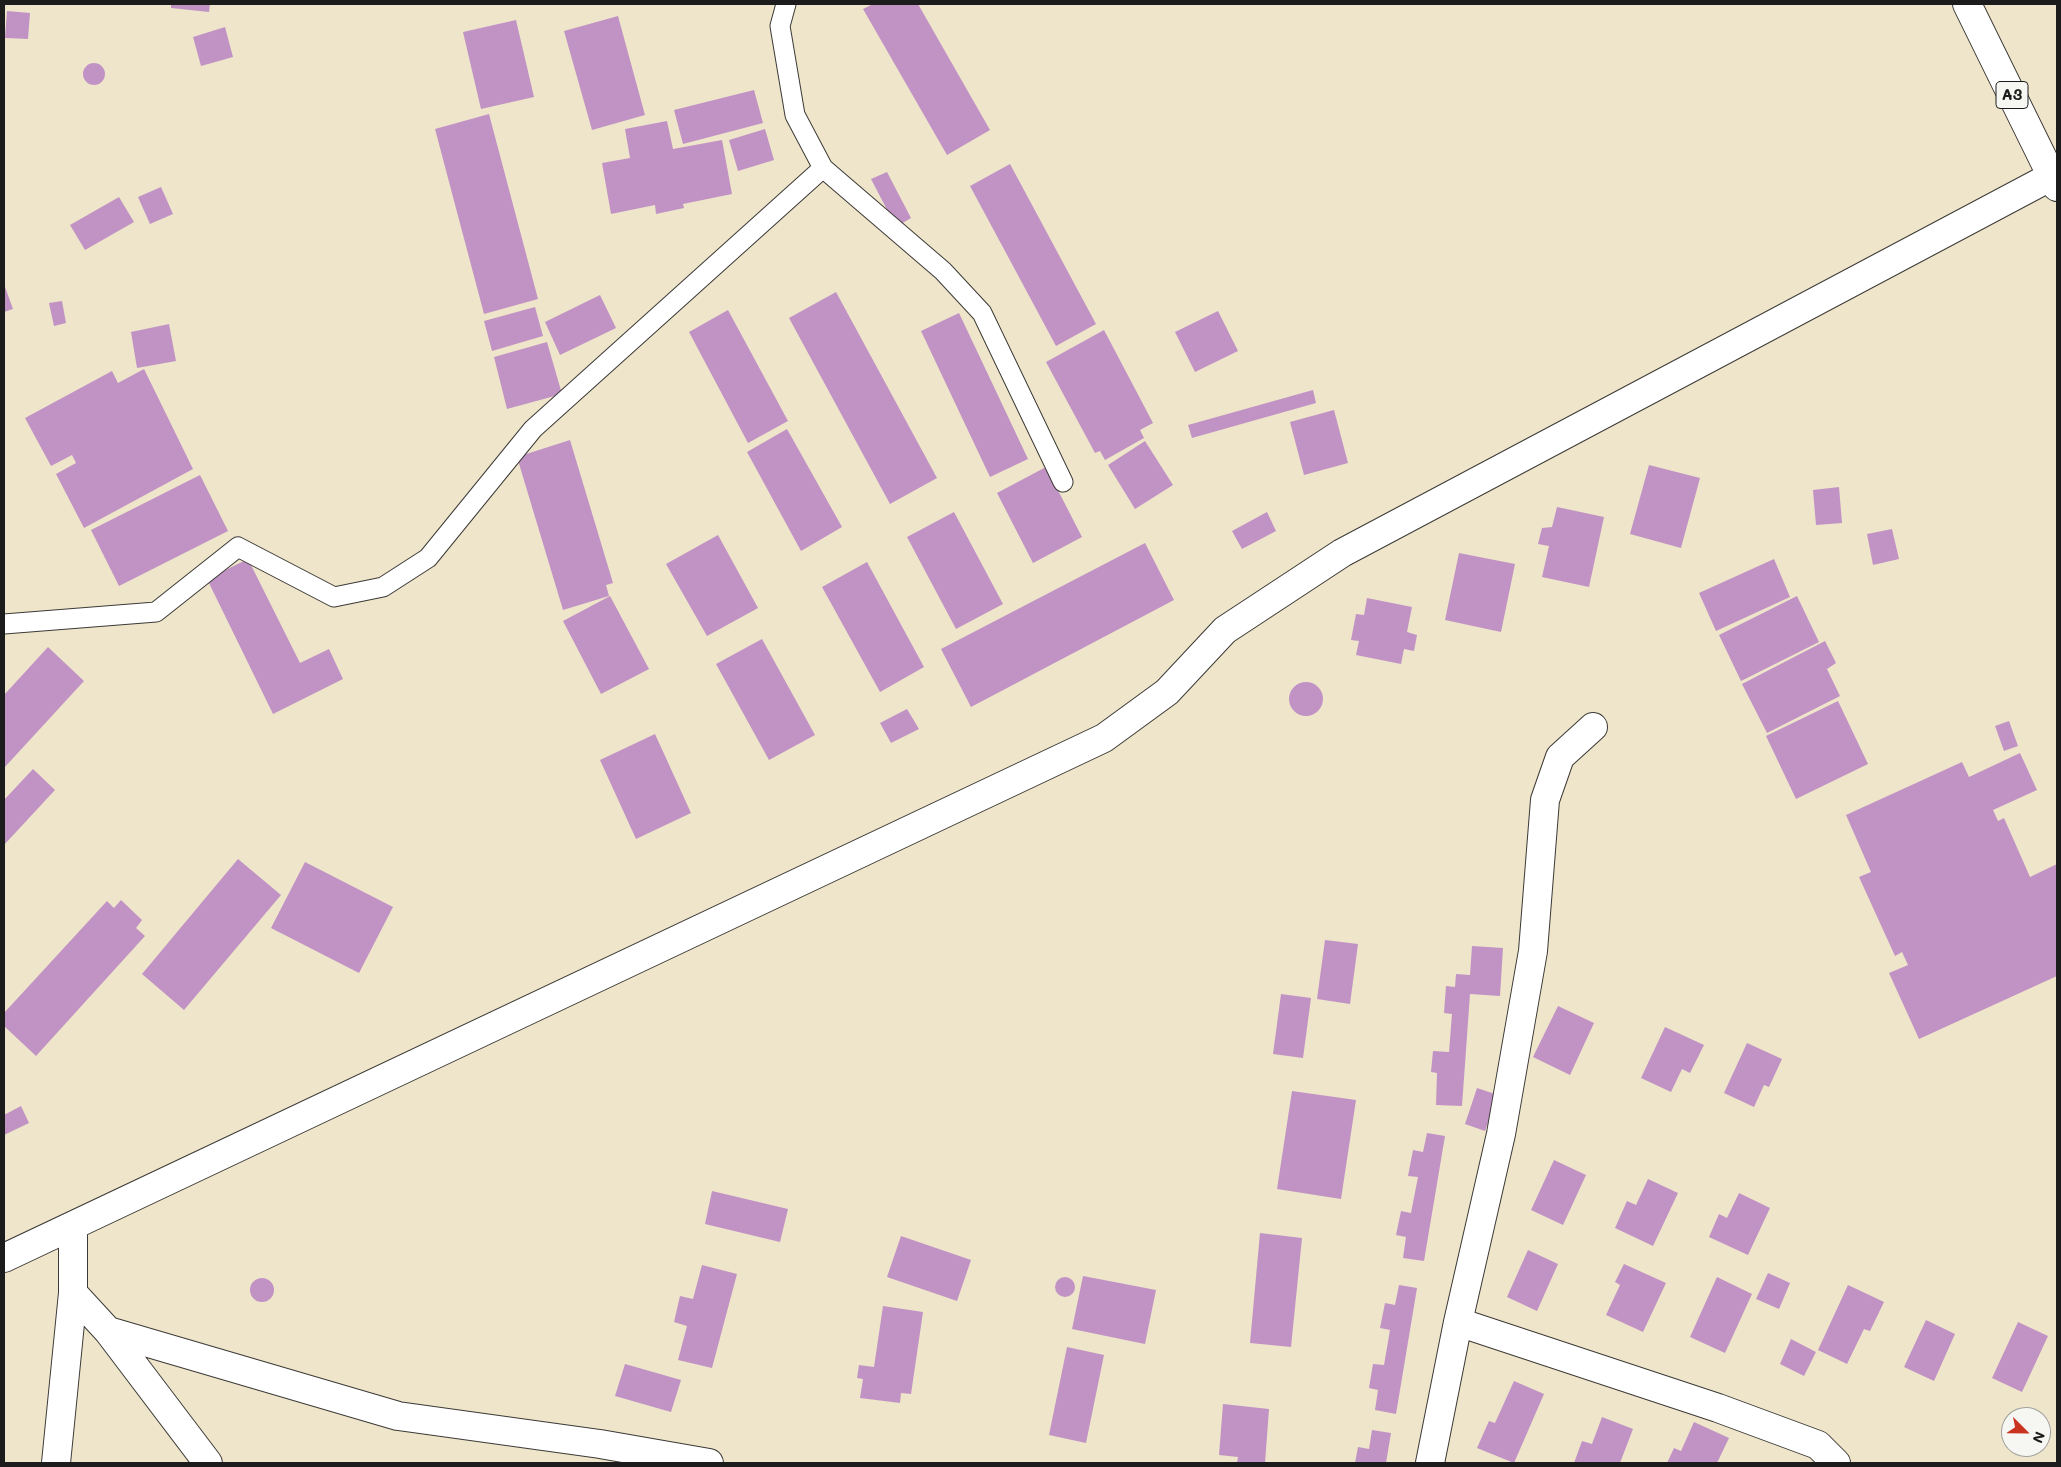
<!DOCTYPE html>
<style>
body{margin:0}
#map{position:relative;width:2061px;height:1467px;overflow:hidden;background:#eee5ca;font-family:Mali,sans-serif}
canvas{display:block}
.frame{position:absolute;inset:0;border:5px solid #1c1c1c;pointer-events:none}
.north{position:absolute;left:2001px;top:1407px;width:50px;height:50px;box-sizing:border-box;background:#f6f6f2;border:1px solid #9f9f9c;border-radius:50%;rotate:113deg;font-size:14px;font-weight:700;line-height:20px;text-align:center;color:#1c1c1c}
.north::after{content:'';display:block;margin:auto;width:18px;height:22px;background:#c8321e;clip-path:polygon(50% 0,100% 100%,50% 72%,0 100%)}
</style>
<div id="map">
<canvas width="2061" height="1467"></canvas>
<div class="frame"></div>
<div class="north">N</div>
</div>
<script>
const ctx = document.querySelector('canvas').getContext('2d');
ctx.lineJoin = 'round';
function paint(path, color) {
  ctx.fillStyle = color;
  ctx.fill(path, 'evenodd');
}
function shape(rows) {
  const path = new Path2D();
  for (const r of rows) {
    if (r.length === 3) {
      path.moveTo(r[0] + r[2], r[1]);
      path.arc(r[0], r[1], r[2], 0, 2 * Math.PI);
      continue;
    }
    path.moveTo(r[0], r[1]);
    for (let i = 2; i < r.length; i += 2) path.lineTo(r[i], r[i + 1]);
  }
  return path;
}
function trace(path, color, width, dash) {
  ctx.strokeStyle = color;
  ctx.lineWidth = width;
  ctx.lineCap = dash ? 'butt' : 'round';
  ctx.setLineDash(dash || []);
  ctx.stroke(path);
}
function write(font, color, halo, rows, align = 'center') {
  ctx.font = font + ' Mali,sans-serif';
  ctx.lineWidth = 4;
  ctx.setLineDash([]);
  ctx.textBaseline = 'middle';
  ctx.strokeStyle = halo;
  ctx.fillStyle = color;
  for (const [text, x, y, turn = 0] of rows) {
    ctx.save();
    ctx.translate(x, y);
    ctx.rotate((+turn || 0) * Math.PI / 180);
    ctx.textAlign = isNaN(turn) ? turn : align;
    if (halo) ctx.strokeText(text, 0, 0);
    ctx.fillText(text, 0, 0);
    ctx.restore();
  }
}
paint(shape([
 [171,4,210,4,209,12,171,8],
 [873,4,918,4,990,130,947,155,863,9],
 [7,11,30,13,28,39,5,38],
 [618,16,645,115,592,130,564,31],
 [516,20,534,97,481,109,463,32],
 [225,27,233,57,201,66,193,37],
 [94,74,11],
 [754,90,763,123,683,144,674,110],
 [489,114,538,299,484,314,435,129],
 [667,121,673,149,722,140,732,194,683,204,684,208,656,214,655,205,611,214,602,163,630,158,625,129],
 [765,129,774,160,738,171,729,140],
 [1010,164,1096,324,1056,346,970,186],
 [887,172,911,218,896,227,871,179],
 [161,187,173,214,150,224,138,197],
 [119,197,134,222,85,250,70,225],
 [4,284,13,309,4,312],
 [836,292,937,478,890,504,789,318],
 [600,295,616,328,560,355,545,322],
 [62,301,66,323,54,326,49,303],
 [535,307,543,336,492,351,484,321],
 [728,310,788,421,748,443,689,332],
 [1218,311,1238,351,1195,372,1175,332],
 [959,313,1028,459,990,477,921,331],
 [169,324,176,361,137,368,131,332],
 [1104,330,1153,423,1140,430,1144,438,1105,460,1100,451,1095,453,1046,362],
 [547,342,562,394,507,409,494,357],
 [144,369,193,469,84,528,56,474,76,463,72,455,51,466,25,418,112,371,118,383],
 [1313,390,1316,403,1192,438,1188,425],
 [1334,410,1348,463,1304,475,1290,422],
 [787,429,842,527,801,551,747,452],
 [570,440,613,583,606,585,609,596,563,610,517,457],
 [1145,441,1173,485,1135,509,1108,465],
 [1649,465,1700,478,1681,548,1630,534],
 [1046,467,1082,537,1033,563,997,493],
 [200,475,228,531,119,586,91,530],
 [1839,487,1842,523,1816,525,1813,490],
 [1557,507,1604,517,1589,587,1542,577,1549,546,1538,544,1542,528,1552,527],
 [954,512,1003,604,956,629,907,537],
 [1267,512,1276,531,1242,549,1232,531],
 [1892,529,1899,559,1873,565,1867,534],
 [718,535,758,608,707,636,666,564],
 [1145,543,1174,600,971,707,941,649],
 [1459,553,1515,564,1501,632,1445,620],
 [248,559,300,663,329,649,343,679,273,714,207,579],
 [1774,559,1790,597,1716,631,1699,593],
 [867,562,924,667,880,692,822,587],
 [610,596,649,669,601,694,563,621],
 [1797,596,1819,642,1741,681,1719,635],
 [1367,598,1412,607,1407,632,1417,635,1414,651,1404,649,1401,664,1356,655,1359,641,1351,640,1356,614,1364,615],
 [762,639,815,735,769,760,716,664],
 [1825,641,1836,663,1827,669,1840,696,1767,733,1742,684],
 [48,647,84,681,4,768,4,695],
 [1306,699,17],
 [1838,701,1868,764,1796,799,1766,736],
 [907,709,919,729,891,743,880,723],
 [2009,721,2018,746,2004,751,1995,726],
 [655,734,691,813,636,839,600,760],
 [2020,753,2037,790,1993,810,1998,821,2004,818,2030,877,2057,864,2057,976,1919,1039,1889,973,1908,965,1902,952,1895,956,1859,877,1871,872,1846,815,1962,762,1969,777],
 [33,769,55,790,4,845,4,800],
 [238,859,281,895,184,1010,142,974],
 [305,862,393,907,359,973,271,928],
 [121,900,142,920,136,928,145,936,36,1056,4,1026,4,1013,107,901,114,908],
 [1325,940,1358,944,1350,1004,1317,999],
 [1472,946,1503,948,1500,996,1470,994,1462,1106,1436,1105,1437,1073,1431,1072,1433,1051,1449,1052,1452,1014,1444,1013,1446,986,1455,987,1456,974,1470,975],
 [1281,994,1311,998,1303,1058,1273,1054],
 [1558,1006,1594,1023,1570,1075,1533,1057],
 [1665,1027,1704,1045,1690,1073,1682,1069,1671,1092,1641,1078],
 [1747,1043,1782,1059,1769,1087,1764,1085,1754,1107,1724,1093],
 [1477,1088,1498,1095,1485,1131,1465,1124],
 [1292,1091,1356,1100,1341,1199,1277,1189],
 [21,1106,29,1123,4,1135,4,1115],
 [1427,1133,1445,1136,1424,1261,1403,1258,1406,1237,1396,1235,1401,1211,1411,1213,1418,1177,1408,1176,1413,1150,1423,1152],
 [1554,1160,1586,1175,1563,1225,1531,1210],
 [1648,1179,1678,1193,1653,1246,1615,1228,1627,1201,1636,1205],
 [712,1191,788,1209,780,1242,705,1224],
 [1739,1193,1770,1208,1748,1255,1709,1237,1719,1214,1727,1218],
 [1260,1233,1302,1238,1291,1347,1250,1343],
 [901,1236,971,1260,957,1301,887,1277],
 [1528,1250,1558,1264,1537,1311,1507,1297],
 [1624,1264,1666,1283,1643,1332,1606,1315,1620,1285,1615,1282],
 [702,1265,737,1274,712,1368,678,1360,687,1326,674,1322,680,1296,693,1299],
 [1768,1273,1790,1283,1779,1309,1756,1299],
 [1083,1276,1156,1290,1145,1344,1072,1329],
 [1717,1277,1752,1294,1725,1353,1690,1337],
 [1065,1287,10],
 [262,1290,12],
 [1399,1285,1417,1288,1396,1414,1375,1410,1378,1390,1369,1388,1373,1364,1384,1365,1390,1330,1380,1328,1385,1303,1395,1305],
 [1848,1285,1884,1302,1870,1331,1864,1329,1847,1364,1818,1350],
 [883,1306,923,1312,911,1394,901,1393,900,1403,860,1398,863,1379,857,1378,859,1365,874,1367],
 [1926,1320,1955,1334,1934,1381,1904,1367],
 [2018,1322,2048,1336,2022,1392,1992,1378],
 [1791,1339,1816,1352,1804,1376,1780,1364],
 [1067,1347,1104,1355,1086,1443,1049,1435],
 [625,1364,681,1380,671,1412,615,1396],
 [1514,1381,1544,1394,1514,1463,1477,1448,1489,1421,1495,1423],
 [1223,1404,1269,1409,1265,1463,1237,1463,1238,1457,1219,1455],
 [1602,1417,1633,1429,1620,1463,1574,1463,1582,1441,1592,1444],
 [1694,1422,1729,1438,1717,1463,1667,1463,1674,1448,1681,1451],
 [1372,1430,1391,1433,1386,1463,1355,1463,1358,1447,1369,1449]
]), '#c193c5');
const lane = shape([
 [786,4,780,26,795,115,823,168,943,271,982,313,1063,482],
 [4,624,156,612,238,547,334,597,383,587,428,558,533,429,823,168]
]);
const street = shape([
 [4,1258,1104,738,1167,692,1225,630,1342,553,2052,176],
 [73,1293,108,1331,208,1463],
 [1458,1322,1718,1408,1818,1445,1836,1463],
 [108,1331,398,1416,600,1444,709,1463],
 [56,1463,73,1293,73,1227],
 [1430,1463,1458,1322,1501,1134,1533,951,1545,800,1560,757,1593,727]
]);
const highway = shape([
 [1967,4,2057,187]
]);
trace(lane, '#3c3a36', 21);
trace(street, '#3c3a36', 30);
trace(highway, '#3c3a36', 30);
trace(lane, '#fff', 19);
trace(street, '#fff', 28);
trace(highway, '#fff', 28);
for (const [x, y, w] of [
 [2012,95,32]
]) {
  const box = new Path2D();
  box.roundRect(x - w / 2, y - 13.5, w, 27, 4);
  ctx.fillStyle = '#f6f6f2';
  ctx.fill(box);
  trace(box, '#1c1c1c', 1);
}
write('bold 16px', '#1c1c1c', null, [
 ["A3",2012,95]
]);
</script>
